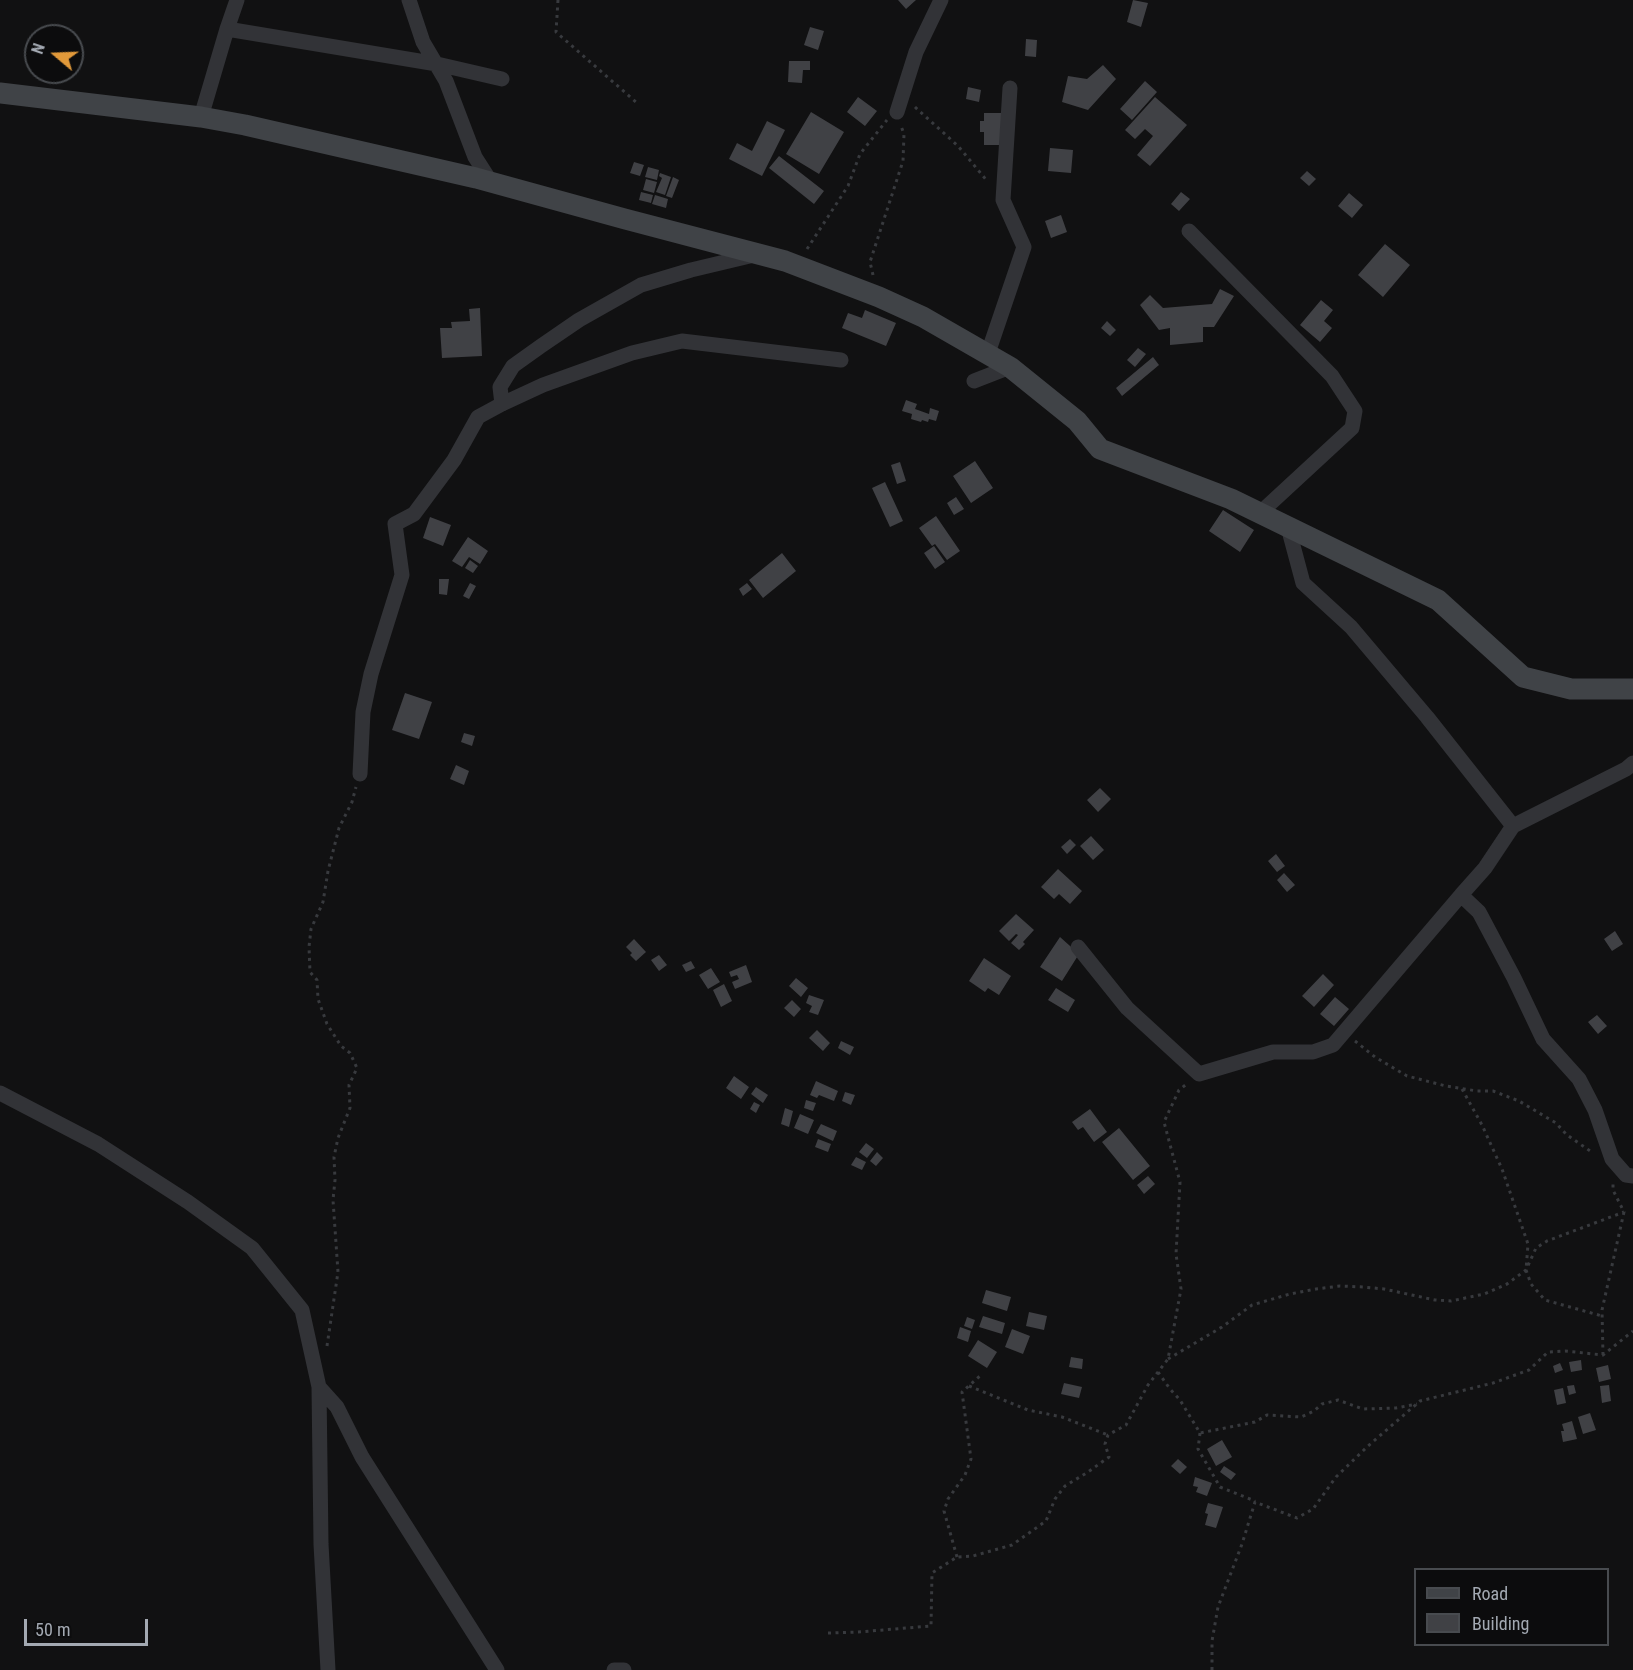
<!DOCTYPE html>
<style>
body{margin:0}
#map{position:relative;width:1633px;height:1670px;overflow:hidden;background:#111112;font-family:"Roboto Condensed",sans-serif}
canvas{display:block}
.legend{position:absolute;left:1414px;top:1568px;width:195px;height:78px;box-sizing:border-box;background:#0c0c0d;border:2px solid #484b4f;margin:0;padding:8px 10px;list-style:none;font-size:18px;color:#a3a9b2}
.legend li{display:flex;align-items:center;gap:12px;height:30px}
.legend b{width:30px;border:2px solid #484b4f}
.north{position:absolute;left:24px;top:24px;width:60px;height:60px;box-sizing:border-box;background:#0c0c0d;border:2px solid #484b4f;border-radius:50%;rotate:289deg;font-size:16px;font-weight:700;line-height:24px;text-align:center;color:#a3a9b2}
.north::after{content:'';display:block;margin:auto;width:21px;height:27px;background:#e1993a;clip-path:polygon(50% 0,100% 100%,50% 72%,0 100%)}
.scale{position:absolute;left:24px;top:1619px;width:124px;height:27px;box-sizing:border-box;border:3px solid #a3a9b2;border-top:0;padding-left:8px;font-size:18px;line-height:21px;white-space:nowrap;color:#a3a9b2;-webkit-text-stroke:4px #0c0c0d;paint-order:stroke}
</style>
<div id="map">
<canvas width="1633" height="1670"></canvas>
<ul class="legend">
<li><b style="height:8px;background:#404347"></b>Road</li>
<li><b style="height:16px;background:#404145"></b>Building</li>
</ul>
<div class="north">N</div>
<div class="scale">50 m</div>
</div>
<script>
const ctx = document.querySelector('canvas').getContext('2d');
ctx.lineJoin = 'round';
function paint(path, color) {
  ctx.fillStyle = color;
  ctx.fill(path, 'evenodd');
}
function shape(rows) {
  const path = new Path2D();
  for (const r of rows) {
    path.moveTo(r[0], r[1]);
    for (let i = 2; i < r.length; i += 2) path.lineTo(r[i], r[i + 1]);
  }
  return path;
}
function trace(path, color, width, dash) {
  ctx.strokeStyle = color;
  ctx.lineWidth = width;
  ctx.lineCap = dash ? 'butt' : 'round';
  ctx.setLineDash(dash || []);
  ctx.stroke(path);
}
paint(shape([
 [898,0,916,0,906,9],
 [1133,0,1148,3,1141,27,1127,22],
 [810,27,824,31,818,50,804,45],
 [1026,39,1037,40,1036,57,1025,56],
 [789,61,810,61,810,70,803,70,802,83,788,82],
 [1103,65,1116,79,1088,110,1062,102,1068,76,1087,79],
 [1145,81,1157,92,1132,120,1120,109],
 [968,87,981,90,979,102,966,99],
 [858,97,877,111,865,126,847,112],
 [1155,97,1187,125,1150,166,1137,155,1153,136,1145,129,1135,139,1125,130],
 [811,112,844,132,819,174,786,154],
 [984,113,1002,113,1001,145,984,145,984,132,980,132,980,121,984,121],
 [767,121,785,130,762,176,729,159,737,143,752,151],
 [1050,148,1073,150,1071,173,1048,171],
 [779,156,824,191,814,204,769,168],
 [634,162,644,165,640,176,630,173],
 [648,167,659,170,657,180,645,177],
 [1307,171,1316,179,1309,186,1300,178],
 [660,173,671,177,665,195,656,192,662,178,659,176],
 [673,177,679,180,672,198,666,196],
 [646,179,657,182,654,193,643,190],
 [641,192,653,195,651,203,639,200],
 [1181,192,1190,199,1179,211,1171,204],
 [1349,193,1363,205,1352,218,1338,206],
 [655,195,668,199,666,208,652,204],
 [1061,215,1067,232,1051,238,1045,221],
 [1385,244,1410,265,1383,297,1358,275],
 [1220,289,1234,296,1214,327,1203,327,1203,342,1170,345,1170,328,1159,330,1140,305,1150,295,1163,308,1212,304],
 [1321,300,1333,310,1324,321,1332,328,1320,342,1300,325],
 [480,308,482,356,442,358,440,328,452,328,451,322,470,321,469,309],
 [865,310,896,323,886,346,842,328,848,313,862,318],
 [1107,321,1116,330,1110,336,1101,328],
 [1138,348,1146,354,1135,367,1127,360],
 [1153,357,1159,365,1122,396,1116,388],
 [906,400,917,404,915,409,929,414,930,408,939,411,936,421,929,419,928,422,922,420,921,422,911,419,912,414,902,411],
 [975,461,993,488,971,503,953,476],
 [900,462,906,481,897,484,891,465],
 [885,482,903,521,890,527,872,488],
 [956,497,964,509,954,515,947,503],
 [1223,510,1254,530,1240,552,1209,531],
 [936,516,960,551,947,560,935,544,932,546,919,528],
 [430,517,451,525,443,546,423,538],
 [468,537,488,551,480,564,469,557,462,567,452,561],
 [934,546,945,562,935,569,924,553],
 [782,553,796,571,763,598,749,580],
 [470,560,478,566,473,573,465,568],
 [439,579,449,579,447,595,439,594],
 [470,583,476,586,469,599,463,596],
 [747,583,752,589,743,596,739,589],
 [405,693,432,702,419,739,392,730],
 [464,733,475,736,472,746,461,742],
 [456,765,469,771,464,785,450,779],
 [1100,788,1111,799,1098,812,1087,800],
 [1091,836,1104,850,1093,860,1080,846],
 [1070,839,1076,845,1067,854,1061,847],
 [1276,854,1285,866,1277,872,1268,861],
 [1058,869,1082,891,1070,904,1059,894,1054,899,1041,887],
 [1284,873,1295,885,1287,892,1277,880],
 [1016,914,1034,930,1023,942,1025,944,1019,950,1011,943,1018,935,1016,934,1009,941,999,931],
 [1615,931,1623,944,1612,951,1604,939],
 [1060,937,1079,954,1062,981,1040,967],
 [634,939,646,952,636,961,630,955,632,953,626,947],
 [659,955,667,965,659,971,651,960],
 [984,958,1011,976,999,995,988,988,985,992,969,981],
 [691,961,695,968,686,972,682,965],
 [746,965,752,982,735,989,732,982,739,979,737,975,731,977,729,972],
 [711,968,720,982,708,989,699,975],
 [1323,974,1334,985,1314,1007,1302,996],
 [796,978,808,988,801,997,789,986],
 [724,984,732,1001,721,1007,713,990],
 [1056,988,1075,1000,1068,1012,1048,1000],
 [809,995,824,1000,818,1015,809,1012,812,1006,806,1003],
 [1335,997,1349,1009,1334,1026,1320,1014],
 [792,1000,801,1009,794,1017,784,1008],
 [1597,1015,1607,1026,1598,1034,1588,1022],
 [817,1030,830,1043,823,1051,809,1038],
 [841,1041,854,1047,850,1055,838,1048],
 [734,1076,749,1087,741,1099,726,1088],
 [816,1081,838,1091,834,1101,819,1095,817,1098,810,1095],
 [756,1087,768,1095,763,1103,751,1094],
 [845,1092,855,1095,851,1105,842,1101],
 [806,1100,816,1103,813,1111,804,1108],
 [754,1102,760,1105,756,1113,750,1109],
 [785,1108,793,1111,789,1127,781,1124],
 [1090,1109,1107,1132,1094,1142,1083,1127,1078,1130,1072,1122],
 [800,1114,814,1120,808,1134,794,1128],
 [821,1124,837,1131,833,1141,816,1133],
 [1119,1128,1150,1166,1133,1180,1102,1142],
 [818,1139,831,1144,828,1152,815,1147],
 [866,1143,874,1149,867,1158,859,1152],
 [877,1152,883,1158,876,1166,870,1161],
 [856,1157,866,1162,862,1170,851,1165],
 [1148,1176,1155,1184,1144,1194,1137,1185],
 [986,1290,1011,1297,1007,1311,982,1303],
 [1029,1312,1047,1316,1044,1330,1026,1326],
 [983,1316,1005,1323,1002,1334,979,1327],
 [967,1317,975,1320,972,1329,964,1326],
 [960,1327,971,1331,968,1342,957,1338],
 [1012,1329,1030,1336,1023,1354,1005,1347],
 [978,1340,997,1352,987,1368,968,1356],
 [1071,1357,1083,1359,1082,1369,1069,1367],
 [1581,1360,1582,1370,1571,1372,1569,1362],
 [1560,1363,1563,1370,1555,1373,1553,1366],
 [1608,1365,1611,1379,1599,1382,1596,1368],
 [1064,1383,1082,1387,1079,1398,1061,1394],
 [1574,1385,1576,1393,1569,1395,1567,1386],
 [1609,1385,1611,1401,1602,1403,1600,1386],
 [1563,1388,1566,1403,1557,1405,1554,1390],
 [1590,1413,1596,1430,1583,1434,1578,1417],
 [1572,1421,1577,1439,1563,1442,1561,1431,1564,1431,1562,1424],
 [1222,1440,1232,1457,1216,1466,1207,1449],
 [1178,1459,1187,1467,1180,1474,1171,1466],
 [1224,1466,1236,1474,1231,1480,1220,1472],
 [1195,1477,1212,1483,1207,1496,1196,1492,1198,1487,1193,1486],
 [1208,1503,1223,1507,1216,1528,1205,1525,1208,1514,1205,1513]
]), '#404145');
trace(shape([
 [558,0,556,32,636,102],
 [915,107,958,146,988,182],
 [807,249,848,186,860,154,887,120],
 [873,275,870,262,903,161,904,134,901,126],
 [1355,1041,1375,1057,1407,1076,1446,1086,1477,1091,1493,1091,1519,1101,1556,1123,1567,1135,1593,1153],
 [1462,1089,1482,1125,1502,1169,1528,1244,1526,1270,1531,1284,1545,1300,1602,1316],
 [327,1346,338,1272,333,1200,335,1180,334,1157,338,1138,350,1108,349,1085,357,1068,350,1053,341,1046,327,1024,318,999,317,980,310,972,309,947,311,929,323,902,328,871,339,828,352,802,356,787],
 [1603,1355,1602,1310,1624,1212,1613,1190,1613,1184],
 [1168,1359,1222,1327,1252,1305,1290,1294,1316,1289,1340,1286,1363,1287,1384,1289,1435,1300,1451,1301,1484,1294,1507,1284,1526,1270,1536,1248,1547,1241,1624,1212],
 [1158,1372,1170,1389,1180,1400,1200,1433,1255,1422,1267,1415,1301,1417,1314,1411,1322,1404,1338,1400,1363,1409,1396,1408,1417,1404],
 [969,1386,1028,1410,1062,1417,1108,1435],
 [1200,1433,1198,1449,1220,1487,1255,1501],
 [957,1557,944,1511,948,1499,965,1475,971,1459,962,1392,982,1374],
 [828,1633,858,1632,931,1626,932,1573,957,1557,973,1556,1012,1545,1046,1521,1055,1499,1065,1486,1088,1472,1109,1457,1105,1444,1108,1435,1126,1425,1148,1385,1168,1359,1181,1289,1176,1254,1180,1182,1164,1122,1179,1090,1188,1083],
 [1212,1670,1212,1641,1218,1607,1242,1544,1255,1502,1297,1518,1313,1509,1336,1477,1368,1446,1420,1401,1493,1383,1529,1370,1548,1352,1565,1351,1603,1355,1633,1331]
]), '#383a3e', 3, [3, 4.5]);
trace(shape([
 [409,0,423,42,446,81,475,157,491,182],
 [227,29,437,64,502,79],
 [897,112,916,52,941,0],
 [201,117,227,29,237,0],
 [1189,231,1332,376,1355,411,1352,428,1260,513],
 [988,353,1024,247,1003,200,1010,88],
 [974,381,1010,367],
 [502,404,500,387,513,366,541,346,579,320,641,285,691,270,754,255],
 [1288,527,1303,583,1351,627,1427,717,1513,826,1485,868,1461,895,1479,912,1514,978,1543,1039,1579,1079,1595,1110,1612,1159,1626,1175,1633,1176],
 [360,774,363,712,371,674,402,575,395,524,414,514,454,460,478,417,502,404,543,385,632,353,682,341,841,360],
 [1513,826,1626,769,1633,763],
 [1078,947,1127,1008,1199,1074,1273,1052,1313,1052,1333,1045,1461,895],
 [0,1093,98,1144,188,1202,252,1248,302,1310,319,1387,337,1407,362,1457,497,1670],
 [319,1387,321,1544,328,1670],
 [614,1670,624,1670]
]), '#323337', 15);
trace(shape([
 [0,93,201,117,245,125,476,178,625,219,785,261,879,297,923,317,1010,367,1077,421,1100,449,1231,499,1438,600,1523,677,1571,689,1633,689]
]), '#404347', 21);
</script>
